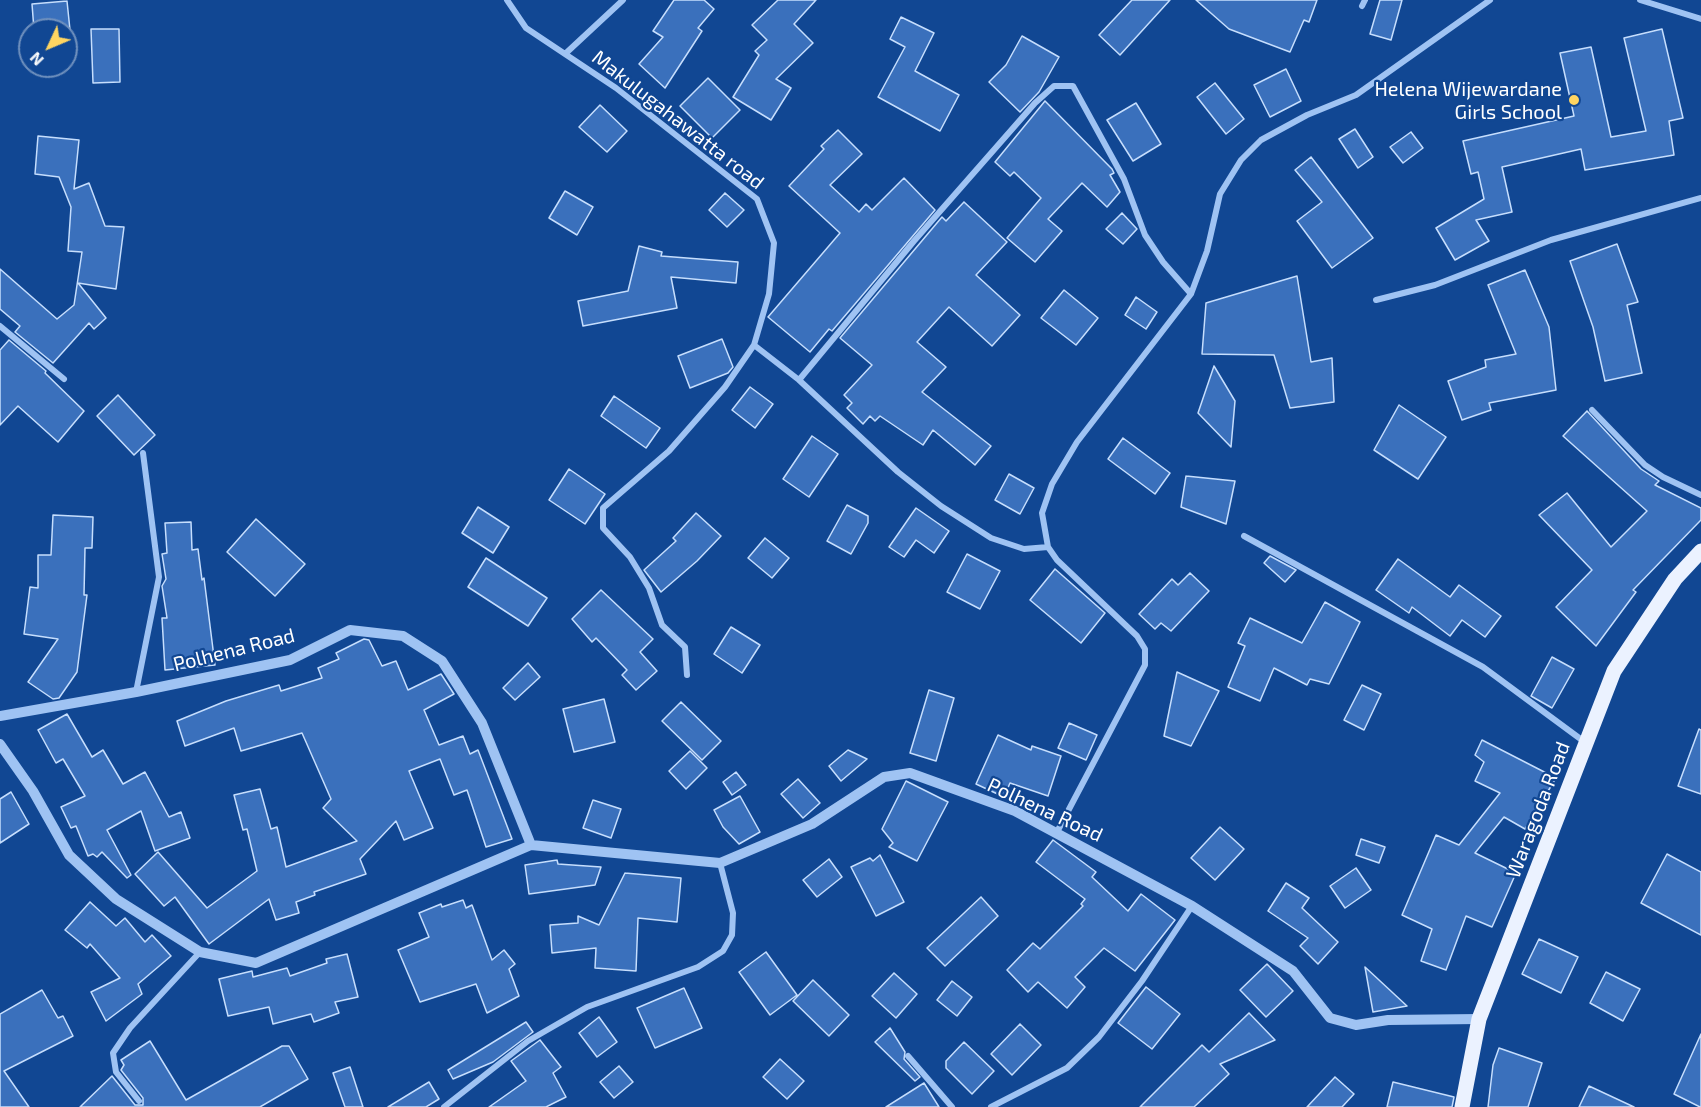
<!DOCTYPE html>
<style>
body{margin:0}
#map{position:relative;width:1701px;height:1107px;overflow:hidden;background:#114793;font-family:"Exo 2",sans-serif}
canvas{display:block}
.north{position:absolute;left:18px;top:18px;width:60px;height:60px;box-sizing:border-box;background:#114793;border:2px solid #7091be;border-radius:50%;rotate:226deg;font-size:16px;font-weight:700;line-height:24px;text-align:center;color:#fff}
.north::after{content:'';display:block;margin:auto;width:21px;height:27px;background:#ffd561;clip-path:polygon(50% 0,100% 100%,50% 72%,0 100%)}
</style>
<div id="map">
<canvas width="1701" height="1107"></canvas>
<div class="north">N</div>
</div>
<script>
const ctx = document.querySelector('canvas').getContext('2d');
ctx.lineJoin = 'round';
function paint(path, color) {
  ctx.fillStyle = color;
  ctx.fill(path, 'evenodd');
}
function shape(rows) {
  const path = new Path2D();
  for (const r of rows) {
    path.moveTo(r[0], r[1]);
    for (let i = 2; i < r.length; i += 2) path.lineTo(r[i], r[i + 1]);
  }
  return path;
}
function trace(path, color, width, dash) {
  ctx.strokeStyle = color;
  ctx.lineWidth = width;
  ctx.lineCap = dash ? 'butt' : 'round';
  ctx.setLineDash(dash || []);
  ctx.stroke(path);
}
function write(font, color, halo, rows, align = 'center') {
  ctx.font = font + ' "Exo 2",sans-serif';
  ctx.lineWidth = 4.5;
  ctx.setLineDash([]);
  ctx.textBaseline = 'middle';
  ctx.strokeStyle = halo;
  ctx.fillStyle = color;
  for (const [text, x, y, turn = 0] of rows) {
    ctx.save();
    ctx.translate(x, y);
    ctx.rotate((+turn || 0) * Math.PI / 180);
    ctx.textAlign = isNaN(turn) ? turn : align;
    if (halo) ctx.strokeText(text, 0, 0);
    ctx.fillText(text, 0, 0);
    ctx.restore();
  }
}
const building = shape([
 [674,0,704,0,714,9,698,28,702,31,665,88,639,64,663,37,653,31,674,0],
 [778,0,816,0,794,24,813,43,776,79,791,88,771,120,733,97,759,55,755,51,767,40,752,25,778,0],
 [1132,0,1170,0,1120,55,1099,35,1132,0],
 [1196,0,1317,0,1309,22,1304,20,1290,52,1229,29,1196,0],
 [1380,0,1402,0,1391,40,1370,34,1380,0],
 [67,1,70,30,34,30,32,4,67,1],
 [901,17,934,33,915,71,959,95,940,131,878,97,905,47,890,39,901,17],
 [91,29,119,29,120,82,93,83,91,29],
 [1662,29,1683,118,1669,121,1674,155,1585,170,1581,149,1502,167,1512,212,1476,220,1489,241,1455,260,1436,228,1484,199,1478,172,1471,174,1463,141,1574,116,1560,53,1591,47,1611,137,1646,131,1624,38,1662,29],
 [1022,36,1059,57,1039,92,1020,112,989,82,1006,65,1022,36],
 [1286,69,1301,101,1270,117,1254,85,1286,69],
 [708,78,740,110,712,138,680,106,708,78],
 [1215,83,1244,119,1226,134,1197,97,1215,83],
 [1045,101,1112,169,1114,173,1110,175,1120,192,1107,207,1082,183,1048,219,1062,231,1035,262,1007,238,1041,198,1014,172,1010,176,995,162,1045,101],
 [1136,103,1161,144,1133,161,1107,120,1136,103],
 [600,105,627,131,607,152,579,127,600,105],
 [1355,129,1373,157,1358,168,1339,139,1355,129],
 [838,130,862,154,830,185,859,212,866,204,872,210,904,178,935,210,832,331,829,329,810,352,768,317,840,233,789,186,824,149,821,146,838,130],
 [1411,132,1423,148,1403,163,1390,147,1411,132],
 [38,136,79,140,74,189,89,183,105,226,124,227,116,289,78,283,106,318,94,329,89,323,53,363,15,332,20,326,0,309,0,269,57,319,74,305,82,252,68,251,71,207,59,177,35,174,38,136],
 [1311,157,1373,238,1332,268,1297,221,1322,202,1295,170,1311,157],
 [565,191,593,207,577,235,549,218,565,191],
 [725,193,744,210,727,227,709,210,725,193],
 [964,202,1007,242,976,275,1020,315,992,346,949,307,917,342,946,367,922,392,991,446,975,465,933,430,923,445,880,416,875,421,870,416,863,424,847,408,852,403,844,395,872,365,840,338,942,217,946,221,964,202],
 [1122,213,1137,229,1123,244,1106,229,1122,213],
 [1617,244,1638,302,1627,305,1642,373,1605,381,1593,327,1570,261,1617,244],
 [639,246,662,252,661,256,738,262,736,283,671,277,677,308,583,326,578,301,628,291,639,246],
 [1525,270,1549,327,1556,390,1489,403,1491,410,1462,420,1448,381,1486,367,1485,360,1516,354,1488,285,1525,270],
 [1297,276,1311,362,1332,358,1334,402,1290,408,1274,355,1202,354,1206,303,1297,276],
 [1064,290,1098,318,1076,345,1041,318,1064,290],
 [1136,297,1157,312,1146,329,1125,315,1136,297],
 [722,339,733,367,728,373,690,388,678,356,722,339],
 [9,340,46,371,45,373,84,411,58,442,18,406,0,425,0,350,9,340],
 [1214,366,1235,401,1231,447,1198,413,1214,366],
 [750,387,773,404,755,428,732,410,750,387],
 [118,395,155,435,134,455,97,416,118,395],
 [614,396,660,428,646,448,601,416,614,396],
 [1399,405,1446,437,1418,479,1374,450,1399,405],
 [1587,411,1641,469,1659,481,1655,485,1701,508,1701,520,1633,590,1636,592,1596,646,1556,607,1592,570,1539,515,1567,493,1611,547,1647,511,1563,436,1587,411],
 [812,436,838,454,809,497,783,479,812,436],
 [1123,438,1170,473,1155,494,1108,459,1123,438],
 [569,469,605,494,585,524,549,500,569,469],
 [1009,474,1034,488,1020,514,995,500,1009,474],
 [1186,476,1235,481,1226,524,1181,507,1186,476],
 [847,505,868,516,868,523,851,554,827,541,847,505],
 [478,507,509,527,493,553,462,533,478,507],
 [916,508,949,531,934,553,916,540,904,557,889,547,916,508],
 [696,513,721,536,697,561,661,592,644,570,676,541,673,538,696,513],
 [53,515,93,517,92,548,85,548,84,595,87,595,77,672,59,698,53,699,28,682,58,639,24,634,30,587,38,588,38,555,51,555,53,515],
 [256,519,305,564,275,596,227,552,256,519],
 [191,522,192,550,198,549,202,580,204,578,215,665,165,670,162,618,167,618,162,586,166,579,162,554,167,553,165,523,191,522],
 [765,538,789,558,772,578,748,558,765,538],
 [967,554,1000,571,980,609,947,592,967,554],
 [1270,556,1296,570,1285,582,1264,563,1270,556],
 [486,558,547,598,528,626,468,587,486,558],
 [1398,559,1450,597,1459,585,1501,616,1485,637,1462,620,1450,636,1412,607,1409,613,1376,590,1398,559],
 [1055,569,1105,613,1081,643,1030,600,1055,569],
 [1190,573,1209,591,1171,631,1161,623,1155,629,1139,614,1172,579,1178,585,1190,573],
 [601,590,653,639,640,652,657,671,636,690,622,675,627,670,596,638,592,642,572,619,601,590],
 [1325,602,1360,622,1329,684,1310,679,1307,685,1274,668,1260,701,1228,687,1245,646,1238,643,1250,618,1302,643,1325,602],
 [731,627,760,645,742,673,714,654,731,627],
 [364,639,369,640,382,666,396,661,408,690,441,674,454,694,424,710,439,745,463,736,470,754,478,750,512,839,486,847,467,790,454,795,440,759,409,771,433,828,404,840,396,821,360,859,366,874,314,892,315,895,296,902,299,913,276,920,269,899,209,944,175,897,164,906,135,874,158,852,207,908,257,871,247,829,243,830,234,795,260,789,271,829,277,827,286,867,357,841,323,808,331,799,302,733,241,751,234,728,185,746,177,721,226,701,279,685,281,691,322,678,318,668,339,659,336,653,364,639],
 [1552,657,1574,669,1552,708,1531,696,1552,657],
 [528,663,540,677,515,700,503,688,528,663],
 [1177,672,1219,691,1191,746,1164,736,1177,672],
 [1362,685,1381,694,1364,730,1344,720,1362,685],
 [929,690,954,698,936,761,910,753,929,690],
 [604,699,615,742,574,752,563,709,604,699],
 [681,702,721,741,702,760,662,721,681,702],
 [67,714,92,757,103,750,123,784,145,772,169,817,181,812,190,838,155,851,141,811,107,830,131,875,127,878,102,852,97,857,93,854,88,856,76,826,71,828,61,807,85,796,63,759,56,763,38,730,67,714],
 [1069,723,1097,735,1086,760,1058,748,1069,723],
 [1699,729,1701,730,1701,794,1678,786,1699,729],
 [998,735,1031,750,1032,746,1061,756,1048,796,1010,783,1004,797,976,784,998,735],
 [1482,740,1556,778,1525,829,1504,817,1475,853,1516,873,1492,927,1466,916,1446,970,1421,961,1432,929,1402,915,1436,835,1459,845,1500,793,1475,781,1484,762,1475,755,1482,740],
 [848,750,867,759,841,781,829,766,848,750],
 [690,751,707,768,686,789,669,771,690,751],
 [736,772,746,785,732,795,723,782,736,772],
 [798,779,820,803,803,818,781,794,798,779],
 [906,781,948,802,917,861,889,847,893,843,882,829,906,781],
 [11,792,29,824,0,843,0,799,11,792],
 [740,796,760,832,739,844,723,827,714,810,740,796],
 [593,800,621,809,611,838,583,828,593,800],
 [1220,827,1244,849,1215,880,1191,858,1220,827],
 [1361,839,1385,847,1379,863,1356,855,1361,839],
 [1053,840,1096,872,1092,877,1128,911,1141,894,1175,920,1135,971,1104,948,1075,977,1085,987,1067,1008,1038,982,1028,992,1007,970,1033,943,1040,949,1083,906,1081,904,1085,899,1036,862,1053,840],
 [1667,854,1701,872,1701,935,1641,903,1667,854],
 [880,855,904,902,876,916,851,867,870,858,873,861,880,855],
 [829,859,842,877,817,897,803,880,829,859],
 [557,860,558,864,601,867,595,885,529,894,525,865,557,860],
 [1356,868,1371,890,1345,908,1330,886,1356,868],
 [625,873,681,878,677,922,638,918,636,971,595,968,596,948,552,953,550,925,578,923,578,916,599,925,625,873],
 [1286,883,1309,898,1302,908,1338,942,1318,964,1300,946,1308,938,1268,911,1286,883],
 [981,897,998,916,945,966,927,948,981,897],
 [463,900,466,908,472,905,492,960,504,950,515,964,509,969,519,996,487,1013,476,984,420,1002,398,950,429,937,419,913,441,904,442,907,463,900],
 [90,902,116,926,125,918,145,942,152,935,171,956,138,984,142,994,106,1021,91,992,120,978,90,944,87,948,65,930,90,902],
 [1539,939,1578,957,1561,993,1522,974,1539,939],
 [766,952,797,995,770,1015,739,972,766,952],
 [347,954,358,997,335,1002,339,1013,314,1022,311,1014,273,1024,269,1007,228,1016,219,979,252,971,253,977,287,968,290,976,327,963,326,959,347,954],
 [1267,964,1293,991,1266,1017,1240,990,1267,964],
 [1365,967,1407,1006,1373,1012,1365,967],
 [1606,972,1640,989,1623,1021,1590,1003,1606,972],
 [894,973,917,994,896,1018,872,996,894,973],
 [813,980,849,1015,829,1036,793,1001,813,980],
 [952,981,972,997,957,1016,937,1000,952,981],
 [1146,987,1180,1014,1152,1049,1118,1023,1146,987],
 [684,988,702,1028,655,1048,637,1008,684,988],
 [42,990,58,1018,63,1016,73,1036,4,1071,29,1107,0,1107,0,1014,42,990],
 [1249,1013,1275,1040,1220,1064,1229,1074,1194,1107,1140,1107,1202,1045,1209,1052,1249,1013],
 [599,1017,617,1042,597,1057,579,1033,599,1017],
 [526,1022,533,1032,493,1062,453,1079,448,1070,526,1022],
 [1020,1024,1041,1045,1012,1075,991,1054,1020,1024],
 [890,1028,905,1052,904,1059,920,1077,915,1081,875,1042,890,1028],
 [1701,1034,1701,1107,1700,1107,1674,1094,1701,1034],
 [540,1040,561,1067,553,1073,566,1097,546,1107,489,1107,526,1081,511,1061,540,1040],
 [150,1041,186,1100,282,1046,289,1046,308,1079,260,1107,80,1107,112,1076,135,1105,143,1105,143,1098,121,1070,124,1065,121,1060,150,1041],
 [964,1042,994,1071,972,1094,946,1068,946,1061,964,1042],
 [1499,1048,1542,1063,1528,1107,1488,1107,1493,1065,1499,1048],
 [780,1059,804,1081,787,1099,763,1077,780,1059],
 [619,1066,633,1082,614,1098,600,1082,619,1066],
 [350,1067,363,1107,345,1107,333,1073,350,1067],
 [1335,1077,1354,1094,1342,1107,1307,1107,1335,1077],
 [429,1082,439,1099,426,1107,388,1107,429,1082],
 [1393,1082,1454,1097,1452,1107,1387,1107,1393,1082],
 [924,1083,939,1107,886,1107,924,1083],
 [1589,1086,1634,1107,1579,1107,1589,1086]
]);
paint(building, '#3a70bc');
trace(building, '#c6defd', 1.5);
trace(shape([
 [507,0,526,28,616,88,757,199,774,243,769,294,754,345,799,380],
 [1640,0,1701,19],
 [1362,6,1365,0],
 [565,54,623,0],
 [1376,300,1435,285,1551,240,1701,198],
 [0,326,64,379],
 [1592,410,1645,465,1663,477,1701,495],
 [1244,536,1483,667,1586,743],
 [1048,547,1024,549,991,538,941,506,898,472,799,380,914,241,1035,103,1054,86,1073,86,1124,179,1145,235,1163,262,1191,294],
 [687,675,685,647,662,625,649,588,630,557,603,528,603,508,669,451,725,387,754,345],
 [136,692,159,577,143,453],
 [1057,832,1145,665,1145,649,1137,636,1057,560,1048,547,1042,513,1052,484,1077,442,1191,294,1207,251,1220,194,1241,160,1261,140,1307,115,1356,95,1490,0],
 [908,1056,952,1107],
 [139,1101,116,1072,113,1053,130,1028,200,952],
 [444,1107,528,1041,587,1007,698,967,723,951,732,935,733,913,720,863],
 [991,1107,1067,1068,1099,1037,1142,981,1192,906]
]), '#9fc3f3', 6);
trace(shape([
 [0,716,136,692,290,660,350,630,403,636,442,661,482,723,531,845],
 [0,744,33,791,69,855,116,899,200,952,256,963,531,845,720,863,812,824,884,777,910,773,1015,811,1192,906,1293,971,1330,1018,1356,1025,1388,1020,1479,1019]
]), '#9fc3f3', 10);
trace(shape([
 [1462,1107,1479,1019,1614,671,1675,579,1701,551]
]), '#ebf2ff', 15);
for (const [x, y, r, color] of [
 [1574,100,6,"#ffd561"]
]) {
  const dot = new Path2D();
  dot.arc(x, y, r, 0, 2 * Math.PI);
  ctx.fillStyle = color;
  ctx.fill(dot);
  trace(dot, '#114793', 2);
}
write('20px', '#fff', '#114793', [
 ["Helena Wijewardane",1562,89],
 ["Girls School",1562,112]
], 'right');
write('20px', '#fff', '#114793', [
 ["Makulugahawatta road",678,120,38],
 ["Polhena Road",234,650,-14],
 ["Polhena Road",1045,810,25],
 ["Waragoda Road",1538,810,-69]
]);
</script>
